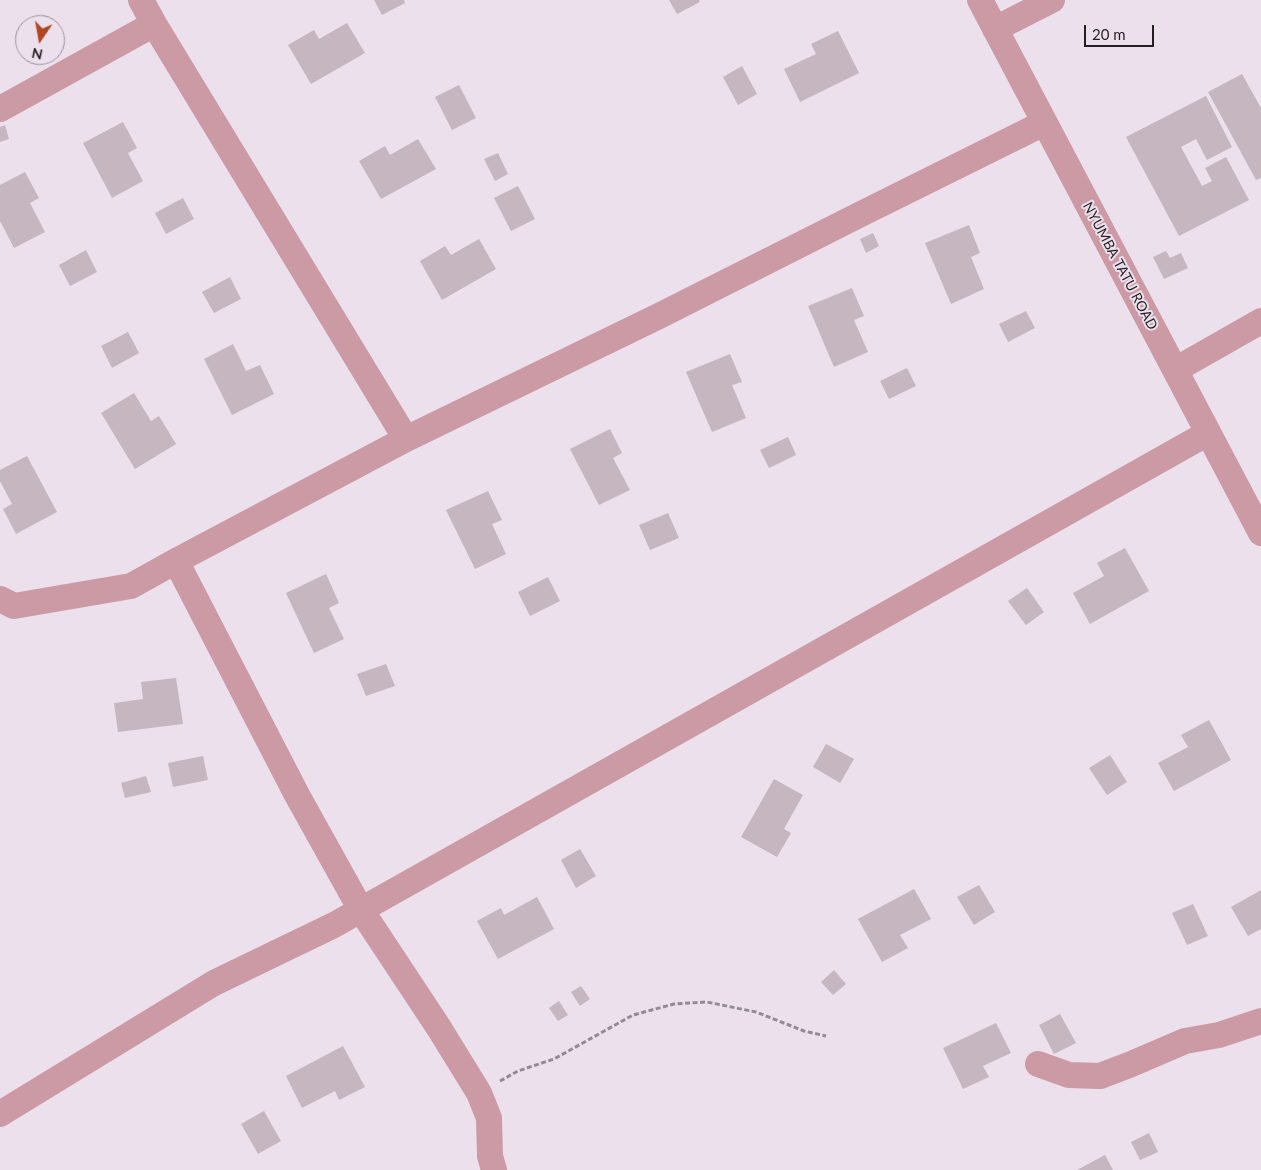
<!DOCTYPE html>
<style>
body{margin:0}
#map{position:relative;width:1261px;height:1170px;overflow:hidden;background:#ece0ec;font-family:Lato,sans-serif}
canvas{display:block}
.north{position:absolute;left:15px;top:15px;width:50px;height:50px;box-sizing:border-box;background:#ece0ec;border:1px solid #9c939c;border-radius:50%;rotate:192deg;font-size:14px;font-weight:700;line-height:20px;text-align:center;color:#231f23}
.north::after{content:'';display:block;margin:auto;width:18px;height:22px;background:#af4820;clip-path:polygon(50% 0,100% 100%,50% 72%,0 100%)}
.scale{position:absolute;left:1084px;top:25px;width:70px;height:22px;box-sizing:border-box;border:2px solid #231f23;border-top:0;padding-left:6px;font-size:15px;line-height:18px;white-space:nowrap;color:#231f23;-webkit-text-stroke:4px #ece0ec;paint-order:stroke}
</style>
<div id="map">
<canvas width="1261" height="1170"></canvas>
<div class="north">N</div>
<div class="scale">20 m</div>
</div>
<script>
const ctx = document.querySelector('canvas').getContext('2d');
ctx.lineJoin = 'round';
function paint(path, color) {
  ctx.fillStyle = color;
  ctx.fill(path, 'evenodd');
}
function shape(rows) {
  const path = new Path2D();
  for (const r of rows) {
    path.moveTo(r[0], r[1]);
    for (let i = 2; i < r.length; i += 2) path.lineTo(r[i], r[i + 1]);
  }
  return path;
}
function trace(path, color, width, dash) {
  ctx.strokeStyle = color;
  ctx.lineWidth = width;
  ctx.lineCap = dash ? 'butt' : 'round';
  ctx.setLineDash(dash || []);
  ctx.stroke(path);
}
function write(font, color, halo, rows, align = 'center') {
  ctx.font = font + ' Lato,sans-serif';
  ctx.lineWidth = 4;
  ctx.setLineDash([]);
  ctx.textBaseline = 'middle';
  ctx.strokeStyle = halo;
  ctx.fillStyle = color;
  for (const [text, x, y, turn = 0] of rows) {
    ctx.save();
    ctx.translate(x, y);
    ctx.rotate((+turn || 0) * Math.PI / 180);
    ctx.textAlign = isNaN(turn) ? turn : align;
    if (halo) ctx.strokeText(text, 0, 0);
    ctx.fillText(text, 0, 0);
    ctx.restore();
  }
}
paint(shape([
 [374,0,404,0,405,3,382,15],
 [669,0,699,0,700,2,677,14],
 [347,23,365,53,311,84,288,45,314,30,319,39],
 [838,31,859,73,800,102,784,69,816,54,811,44],
 [742,66,757,94,738,105,723,77],
 [1242,74,1261,108,1261,178,1256,180,1208,92],
 [459,85,476,118,452,130,435,97],
 [1206,96,1232,147,1207,160,1196,139,1181,147,1202,186,1212,181,1205,168,1226,157,1249,200,1179,236,1126,137],
 [123,122,137,148,128,153,143,181,112,198,83,143],
 [5,125,9,139,0,142,0,127],
 [418,139,436,169,381,199,359,161,385,146,390,155],
 [498,153,508,174,495,181,484,159],
 [25,172,39,198,30,203,45,232,14,248,0,221,0,185],
 [518,186,535,219,511,231,494,198],
 [183,198,194,219,166,234,155,213],
 [969,225,980,253,971,257,984,289,951,304,925,243],
 [873,233,879,246,866,253,860,239],
 [479,239,496,269,442,300,420,261,445,246,451,255],
 [86,250,97,272,70,286,59,265],
 [1166,251,1170,258,1181,253,1188,268,1164,279,1153,257],
 [230,277,241,299,214,313,202,292],
 [852,288,864,316,854,320,868,352,834,367,808,306],
 [1026,311,1035,328,1008,342,999,324],
 [128,332,139,353,112,368,101,346],
 [233,344,246,371,260,365,274,394,232,415,204,359],
 [730,354,742,382,732,385,746,418,712,432,686,372],
 [907,368,916,386,889,399,880,381],
 [134,393,151,421,159,416,176,444,135,469,101,413],
 [610,429,622,453,613,458,630,490,599,505,570,449],
 [788,437,796,455,769,468,760,450],
 [27,456,57,512,16,534,3,509,12,504,0,481,0,470],
 [488,491,502,520,492,524,506,554,475,569,446,510],
 [668,513,679,538,650,550,639,525],
 [1125,548,1149,591,1090,624,1073,593,1104,576,1097,563],
 [326,574,339,603,329,608,344,639,314,653,286,593],
 [548,577,560,601,530,616,518,592],
 [1027,588,1044,612,1026,625,1008,601],
 [386,664,395,686,366,696,357,674],
 [176,678,183,724,118,732,114,703,143,699,141,682],
 [1209,720,1231,760,1174,791,1158,763,1188,747,1181,735],
 [826,744,854,759,840,783,813,767],
 [1110,755,1127,782,1107,795,1089,768],
 [203,756,208,780,173,787,168,763],
 [146,776,151,792,125,798,121,783],
 [774,779,803,795,784,829,791,833,777,857,741,837],
 [580,849,596,876,576,888,561,860],
 [979,885,995,912,974,925,957,897],
 [914,889,931,919,900,935,908,948,882,962,858,919],
 [1261,890,1261,929,1248,936,1231,907],
 [537,897,554,929,498,959,477,921,501,908,504,915],
 [1193,904,1208,936,1187,945,1172,913],
 [834,970,846,984,833,995,821,982],
 [581,986,590,999,580,1006,571,992],
 [559,1001,568,1015,558,1021,549,1008],
 [1060,1014,1076,1043,1054,1054,1039,1025],
 [996,1023,1011,1053,983,1066,989,1077,963,1089,943,1048],
 [343,1046,365,1087,339,1100,335,1091,302,1108,286,1076],
 [264,1111,281,1141,258,1154,241,1124],
 [1149,1133,1158,1152,1140,1160,1131,1142],
 [1105,1155,1113,1170,1077,1170]
]), '#c5b6c0');
trace(shape([
 [500,1081,518,1071,554,1059,633,1015,674,1004,707,1002,756,1012,804,1031,826,1036]
]), '#938b93', 3, [5, 2.5]);
trace(shape([
 [141,0,154,24,406,439],
 [980,0,1261,533],
 [995,29,1052,0],
 [0,109,154,24],
 [1175,370,1261,321],
 [176,561,297,795,361,910,439,1028,479,1093,489,1118,490,1156,494,1170],
 [0,599,14,606,131,586,176,561,406,439,661,315,857,216,1044,123],
 [1038,1064,1069,1075,1100,1076,1129,1065,1185,1041,1219,1035,1261,1021],
 [0,1114,214,983,334,925,1208,433]
]), '#cb9aa5', 26);
write('14px', '#231f23', '#ece0ec', [
 ["NYUMBA TATU ROAD",1120,266,62]
]);
</script>
